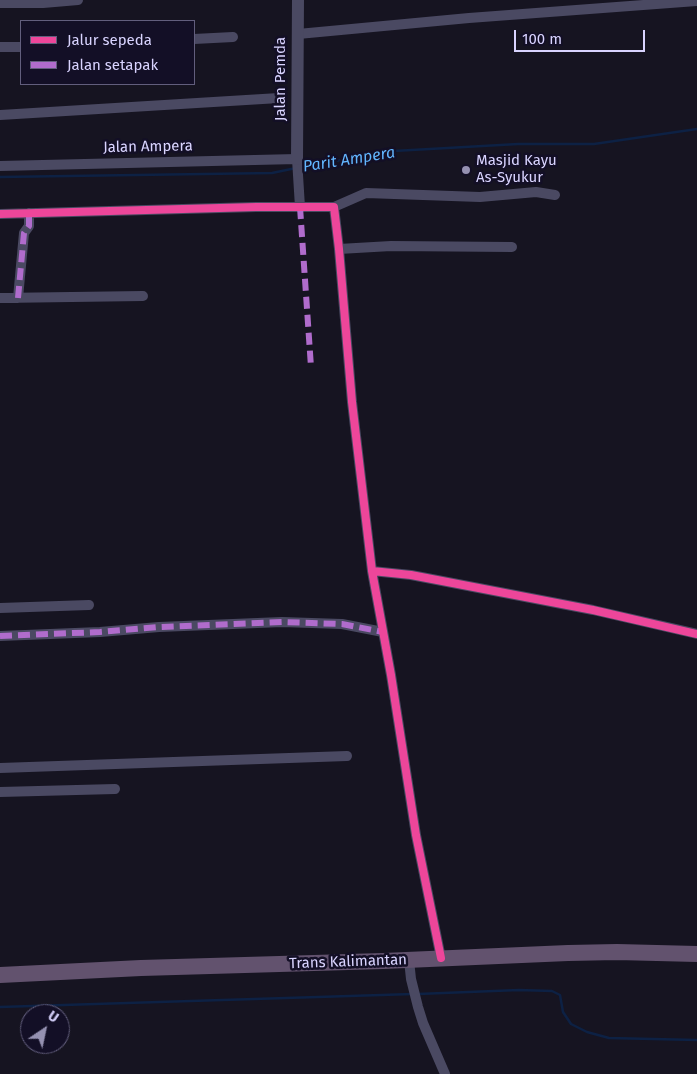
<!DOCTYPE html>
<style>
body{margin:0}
#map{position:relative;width:697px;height:1074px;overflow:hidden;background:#161421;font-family:"Fira Sans",sans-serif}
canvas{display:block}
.legend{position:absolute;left:20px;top:20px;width:175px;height:65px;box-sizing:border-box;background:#130f26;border:1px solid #625e7d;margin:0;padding:6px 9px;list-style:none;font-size:15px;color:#d9d4ff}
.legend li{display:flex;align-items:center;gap:10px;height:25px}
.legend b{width:25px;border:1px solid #625e7d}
.north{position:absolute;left:20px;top:1004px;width:50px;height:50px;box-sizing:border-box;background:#130f26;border:1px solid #625e7d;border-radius:50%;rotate:34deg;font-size:14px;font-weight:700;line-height:20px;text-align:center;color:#d9d4ff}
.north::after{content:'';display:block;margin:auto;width:18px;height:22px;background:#9591b1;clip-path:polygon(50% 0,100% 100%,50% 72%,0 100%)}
.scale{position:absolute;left:514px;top:30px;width:131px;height:22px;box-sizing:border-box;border:2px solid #d9d4ff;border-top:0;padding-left:6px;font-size:15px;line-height:18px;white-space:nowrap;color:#d9d4ff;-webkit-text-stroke:4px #130f26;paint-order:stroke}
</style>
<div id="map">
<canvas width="697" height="1074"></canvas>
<ul class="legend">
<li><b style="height:6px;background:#ed469a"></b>Jalur sepeda</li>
<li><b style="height:6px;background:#b06ccc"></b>Jalan setapak</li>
</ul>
<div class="north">U</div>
<div class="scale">100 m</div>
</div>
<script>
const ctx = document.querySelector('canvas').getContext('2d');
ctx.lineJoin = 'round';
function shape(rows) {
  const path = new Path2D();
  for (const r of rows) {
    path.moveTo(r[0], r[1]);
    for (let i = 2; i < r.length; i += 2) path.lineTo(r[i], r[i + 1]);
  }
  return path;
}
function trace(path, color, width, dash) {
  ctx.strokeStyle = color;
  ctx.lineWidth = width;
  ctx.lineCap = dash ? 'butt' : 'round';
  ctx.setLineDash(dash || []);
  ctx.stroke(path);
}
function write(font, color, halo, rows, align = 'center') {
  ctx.font = font + ' "Fira Sans",sans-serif';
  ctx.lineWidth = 5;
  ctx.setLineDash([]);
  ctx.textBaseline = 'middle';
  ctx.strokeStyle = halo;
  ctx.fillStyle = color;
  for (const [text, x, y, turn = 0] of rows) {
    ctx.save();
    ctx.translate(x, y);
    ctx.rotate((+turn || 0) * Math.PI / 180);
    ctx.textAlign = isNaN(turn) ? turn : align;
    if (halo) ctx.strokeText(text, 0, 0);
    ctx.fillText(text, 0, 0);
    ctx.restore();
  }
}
trace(shape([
 [301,167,394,151,518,144,594,144,697,129],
 [0,177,272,173,296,168],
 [418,994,519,990,552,991,560,995,563,1012,571,1024,587,1032,609,1038,697,1040],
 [0,1007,413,994]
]), '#0d2144', 2.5);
trace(shape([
 [0,3,43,3,78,0],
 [298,34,469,18,697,1],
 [194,39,233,37],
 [0,47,21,47],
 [0,115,279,98],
 [0,166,297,159,300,207],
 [334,207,366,193,480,197,536,192,555,195],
 [0,214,256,207,334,207,339,249,352,402,372,571],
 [339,249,391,246,512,247],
 [0,298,143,296],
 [18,298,24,233,29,226,29,213],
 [0,608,89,605],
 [0,636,100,632,159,627,282,622,342,624,383,632],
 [0,768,347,756],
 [0,792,115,789],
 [441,958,416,835,391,675,372,571,411,575,593,610,697,634],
 [409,960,411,979,418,1007,423,1023,445,1074]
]), '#4a4962', 10);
trace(shape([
 [297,159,298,0]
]), '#4a4962', 12);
trace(shape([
 [0,975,141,968,383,961,568,953,617,952,697,954]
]), '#62526e', 16);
trace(shape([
 [300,207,311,367],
 [18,298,24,233,29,226,29,213],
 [0,636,100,632,159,627,282,622,342,624,383,632]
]), '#b06ccc', 6, [12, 6]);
trace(shape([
 [0,214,256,207,334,207,339,249,352,402,372,571],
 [441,958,416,835,391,675,372,571,411,575,593,610,697,634]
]), '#ed469a', 8);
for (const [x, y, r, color] of [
 [466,170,5,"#9591b1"]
]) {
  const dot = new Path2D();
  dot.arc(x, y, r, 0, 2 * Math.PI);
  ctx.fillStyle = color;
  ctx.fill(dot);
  trace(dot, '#130f26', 2);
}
write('15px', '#d9d4ff', '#130f26', [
 ["Jalan Pemda",281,79,-90],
 ["Jalan Ampera",148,147,-1],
 ["Trans Kalimantan",348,962,-2]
]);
write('15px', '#d9d4ff', '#130f26', [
 ["Masjid Kayu",476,161],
 ["As-Syukur",476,178]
], 'left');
write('italic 16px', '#62b6ff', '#130f26', [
 ["Parit Ampera",349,160,-9]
]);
</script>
